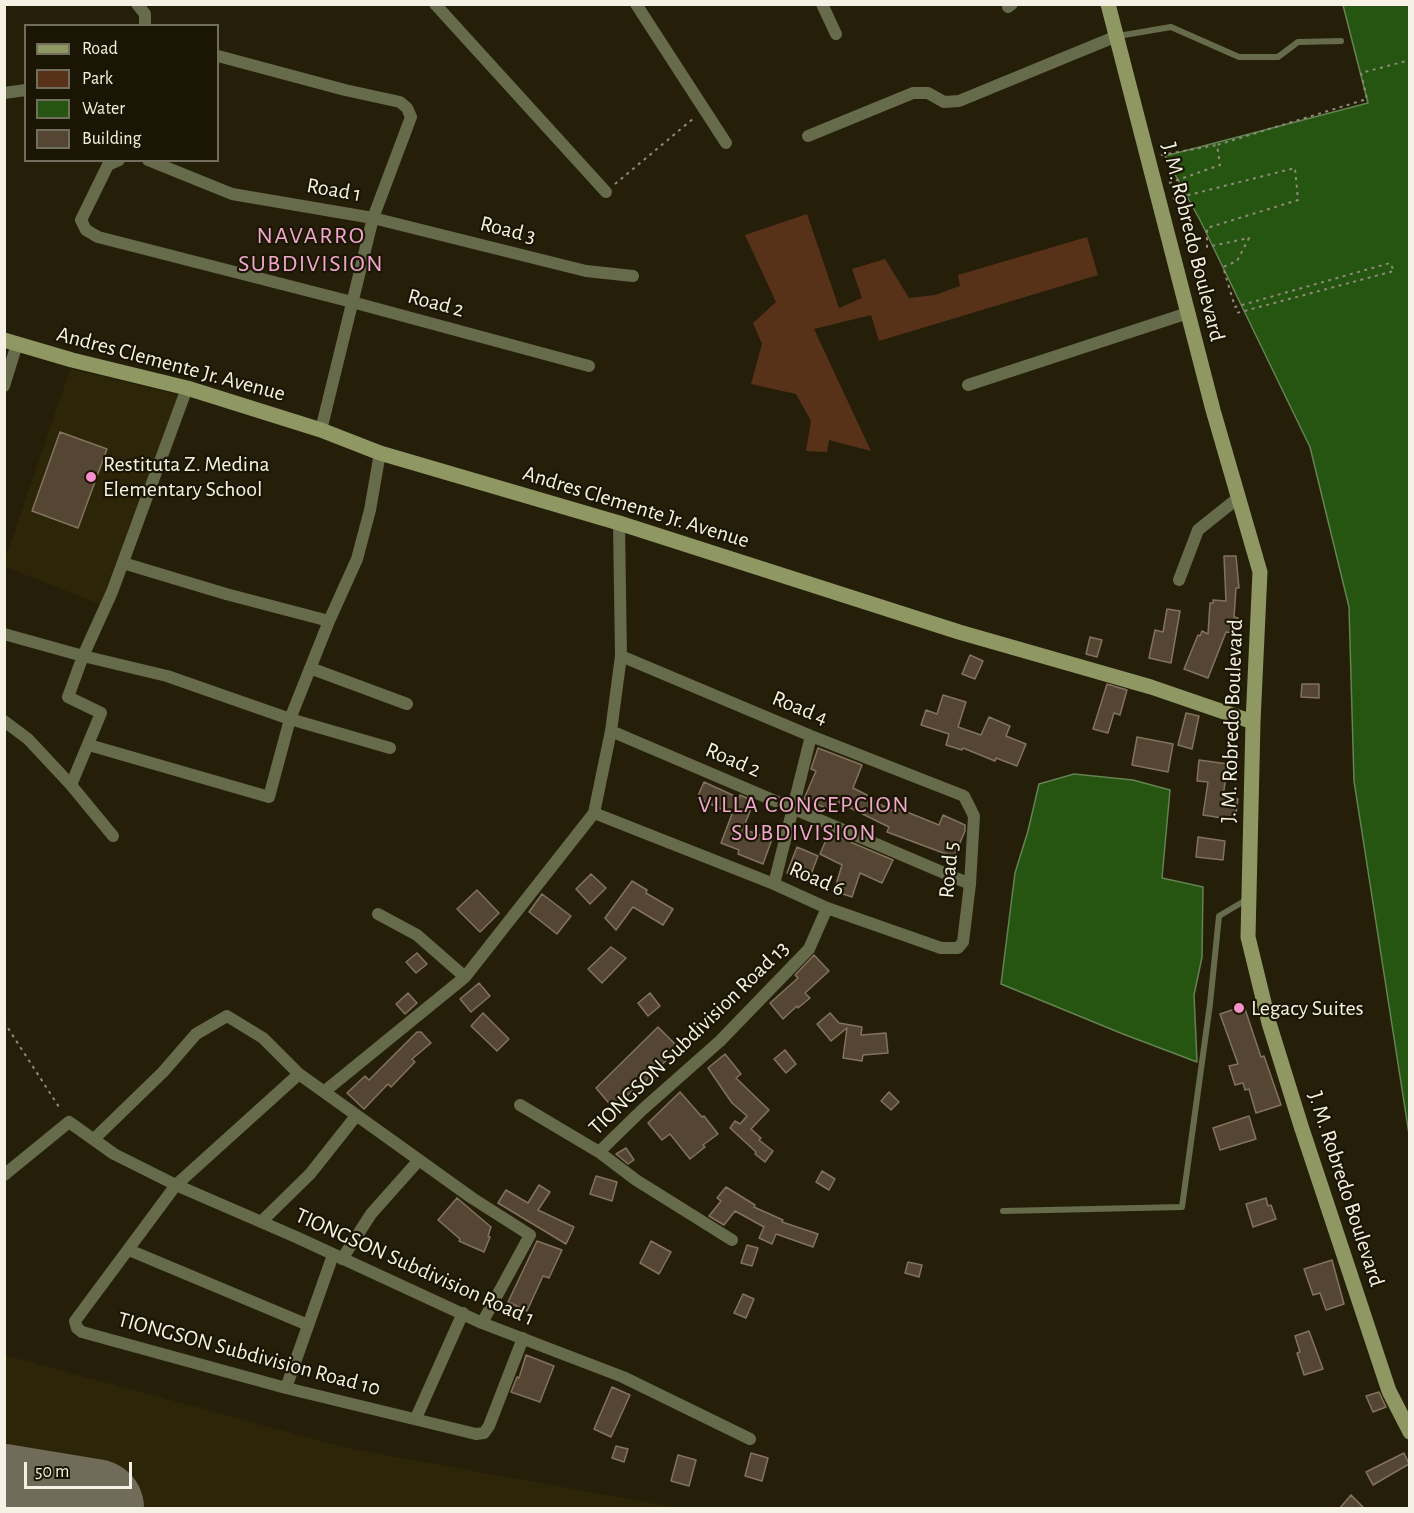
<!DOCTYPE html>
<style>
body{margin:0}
#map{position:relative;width:1414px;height:1513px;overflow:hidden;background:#251f0a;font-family:"Alegreya Sans",sans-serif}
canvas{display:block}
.frame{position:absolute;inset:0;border:6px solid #f5f2e5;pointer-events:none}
.legend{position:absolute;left:24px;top:24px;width:195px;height:138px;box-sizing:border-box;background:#1b1603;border:2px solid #726e5d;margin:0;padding:8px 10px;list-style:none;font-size:18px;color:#f5f2e5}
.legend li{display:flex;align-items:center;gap:12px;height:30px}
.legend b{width:30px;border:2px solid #726e5d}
.scale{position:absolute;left:24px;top:1462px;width:108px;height:27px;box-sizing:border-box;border:3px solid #f5f2e5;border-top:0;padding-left:8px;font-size:18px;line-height:21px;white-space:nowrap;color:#f5f2e5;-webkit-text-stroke:4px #1b1603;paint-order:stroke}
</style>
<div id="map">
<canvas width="1414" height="1513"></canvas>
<div class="frame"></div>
<ul class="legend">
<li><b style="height:8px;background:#8f9762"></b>Road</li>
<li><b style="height:16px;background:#583119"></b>Park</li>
<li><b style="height:16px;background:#265411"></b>Water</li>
<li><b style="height:16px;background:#554634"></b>Building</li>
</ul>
<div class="scale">50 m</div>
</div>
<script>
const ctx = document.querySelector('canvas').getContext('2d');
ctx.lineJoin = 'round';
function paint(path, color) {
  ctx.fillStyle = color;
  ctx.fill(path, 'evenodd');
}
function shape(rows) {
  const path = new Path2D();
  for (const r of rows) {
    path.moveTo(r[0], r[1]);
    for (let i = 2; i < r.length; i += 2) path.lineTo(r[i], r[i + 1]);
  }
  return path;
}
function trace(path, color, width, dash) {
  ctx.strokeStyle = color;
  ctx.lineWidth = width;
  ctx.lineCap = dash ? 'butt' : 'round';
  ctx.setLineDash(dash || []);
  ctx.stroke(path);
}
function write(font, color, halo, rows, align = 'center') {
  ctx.font = font + ' "Alegreya Sans",sans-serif';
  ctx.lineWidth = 4.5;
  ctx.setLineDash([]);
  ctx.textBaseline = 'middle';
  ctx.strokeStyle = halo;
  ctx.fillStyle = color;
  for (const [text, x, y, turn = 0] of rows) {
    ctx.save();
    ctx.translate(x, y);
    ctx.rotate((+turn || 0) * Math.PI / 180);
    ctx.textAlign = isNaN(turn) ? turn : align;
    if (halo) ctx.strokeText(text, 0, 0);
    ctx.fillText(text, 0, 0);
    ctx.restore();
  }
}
paint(shape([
 [70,369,180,395,102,605,5,567,5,560],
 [4,1355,347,1448,678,1508,5,1508]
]), '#2c2508');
paint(shape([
 [807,214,839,308,862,298,852,269,885,259,909,298,935,295,960,286,958,275,1087,237,1098,275,879,341,871,315,814,329,871,451,829,440,827,452,806,451,811,421,796,394,751,384,762,344,753,323,776,302,745,235]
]), '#583119');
const water = shape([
 [1343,5,1409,5,1409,1134,1354,781,1349,607,1310,447,1201,222,1165,156,1368,103,1343,5],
 [1074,774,1133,780,1170,790,1162,878,1203,887,1202,957,1194,995,1197,1062,1123,1034,1001,984,1015,873,1028,831,1039,784,1074,774]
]);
paint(water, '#265411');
trace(water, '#648351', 1.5);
trace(shape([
 [4,1493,95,1508]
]), '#716c5a', 98);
const building = shape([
 [60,432,107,449,78,528,32,511,60,432],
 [1224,556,1236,556,1239,588,1236,588,1234,617,1238,618,1236,633,1226,632,1208,678,1184,669,1198,635,1200,636,1202,631,1208,634,1210,603,1213,603,1213,600,1226,601,1224,556],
 [1167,609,1180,611,1171,663,1149,658,1155,630,1163,632,1167,609],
 [1090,637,1102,640,1097,657,1086,654,1090,637],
 [970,655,983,661,975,679,962,674,970,655],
 [1107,684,1127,690,1120,715,1114,713,1108,733,1093,729,1107,684],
 [1302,684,1319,684,1319,698,1301,697,1302,684],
 [943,695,966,702,958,727,981,735,989,717,1010,726,1006,736,1026,744,1017,766,996,758,995,761,963,748,962,750,946,745,949,734,921,725,926,710,937,714,943,695],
 [1186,713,1199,716,1192,749,1178,745,1186,713],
 [1137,737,1173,744,1168,772,1132,765,1137,737],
 [818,748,862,765,853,788,867,795,866,797,895,812,897,808,939,825,943,815,965,825,965,831,954,857,887,832,889,827,832,799,828,809,804,799,816,771,811,769,818,748],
 [1199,760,1228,764,1223,796,1238,799,1235,820,1203,815,1208,782,1197,781,1199,760],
 [704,782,739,798,740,795,754,801,743,829,772,839,763,864,738,854,739,850,721,843,732,814,697,798,704,782],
 [829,833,893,860,882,883,860,873,852,897,834,891,842,865,820,854,829,833],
 [1198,837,1225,841,1223,860,1196,857,1198,837],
 [797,847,818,856,808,882,787,873,797,847],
 [591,874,606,888,590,904,576,889,591,874],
 [632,881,647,890,646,893,673,909,663,925,633,907,616,930,605,918,632,881],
 [477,890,499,913,480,932,457,909,477,890],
 [542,894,571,916,557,934,529,912,542,894],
 [611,947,626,958,602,983,588,969,611,947],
 [417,953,427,964,416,973,406,962,417,953],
 [814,955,829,971,805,993,810,998,798,1008,797,1006,783,1019,770,1003,798,978,795,975,814,955],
 [479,983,490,996,471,1012,460,999,479,983],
 [408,993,417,1003,405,1014,396,1004,408,993],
 [650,993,660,1006,648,1016,638,1003,650,993],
 [1244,1006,1261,1057,1264,1056,1281,1105,1256,1113,1249,1089,1245,1090,1243,1083,1235,1085,1229,1066,1238,1064,1220,1014,1244,1006],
 [483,1013,509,1039,497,1051,471,1026,483,1013],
 [830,1013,839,1023,862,1027,861,1035,886,1033,888,1053,863,1055,862,1061,843,1058,847,1028,831,1041,817,1024,830,1013],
 [658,1027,679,1048,646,1080,647,1081,635,1094,632,1091,613,1108,596,1088,658,1027],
 [417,1032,421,1032,431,1043,412,1059,415,1062,391,1087,388,1084,364,1109,347,1093,365,1076,369,1080,417,1032],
 [785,1050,796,1064,786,1073,774,1059,785,1050],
 [725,1054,741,1074,736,1078,769,1110,751,1129,761,1138,759,1140,773,1151,765,1162,755,1154,756,1152,730,1128,735,1121,740,1124,747,1116,732,1103,708,1068,725,1054],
 [680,1092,702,1117,704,1116,718,1134,703,1145,705,1147,690,1159,670,1134,662,1140,648,1123,680,1092],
 [889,1092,899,1102,891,1110,881,1101,889,1092],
 [1249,1116,1256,1139,1220,1150,1213,1128,1249,1116],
 [626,1148,634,1160,628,1164,616,1154,626,1148],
 [822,1171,835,1179,829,1190,816,1182,822,1171],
 [596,1176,617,1182,612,1201,590,1194,596,1176],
 [539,1185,550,1192,538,1210,574,1227,566,1244,498,1203,506,1190,528,1203,539,1185],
 [726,1187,755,1205,754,1207,783,1220,782,1222,818,1234,813,1247,776,1234,772,1244,759,1238,764,1227,735,1211,724,1225,709,1216,721,1201,717,1198,726,1187],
 [457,1198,491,1227,488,1236,490,1237,484,1252,459,1241,460,1239,438,1220,457,1198],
 [1266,1198,1268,1206,1271,1205,1276,1219,1253,1227,1246,1204,1266,1198],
 [537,1241,562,1250,549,1278,543,1276,527,1311,508,1302,537,1241],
 [651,1241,671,1252,659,1274,640,1263,651,1241],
 [747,1245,758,1248,752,1266,741,1263,747,1245],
 [1332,1260,1344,1304,1326,1310,1320,1293,1313,1295,1304,1269,1332,1260],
 [908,1262,922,1265,919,1277,905,1273,908,1262],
 [743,1294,754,1299,746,1318,734,1313,743,1294],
 [1309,1331,1323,1369,1304,1375,1297,1353,1300,1352,1295,1336,1309,1331],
 [526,1355,554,1366,540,1402,511,1392,517,1377,519,1378,526,1355],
 [612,1387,630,1395,611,1437,594,1429,612,1387],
 [1379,1392,1386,1407,1373,1412,1366,1396,1379,1392],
 [616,1446,628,1449,624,1462,612,1458,616,1446],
 [751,1453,768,1458,762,1481,745,1476,751,1453],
 [1404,1453,1409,1464,1373,1485,1366,1472,1404,1453],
 [678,1455,696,1460,689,1486,671,1481,678,1455],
 [1351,1495,1365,1509,1339,1509,1351,1495]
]);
paint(building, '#554634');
trace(building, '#82725e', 1.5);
trace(shape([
 [1161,155,1217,145],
 [1169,183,1220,165,1217,145,1367,99,1361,73,1410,60],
 [615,184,694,118],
 [1173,199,1295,168,1298,200,1207,228,1207,247,1249,238,1237,261,1223,267,1235,307,1390,263,1394,271,1233,314],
 [4,1022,61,1110]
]), '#8f8a79', 2, [3, 4.5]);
trace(shape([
 [1118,36,1171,27,1239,57,1278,57,1298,42,1341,41],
 [1003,1211,1182,1207,1210,1004,1219,916,1246,900]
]), '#666b4b', 6);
trace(shape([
 [137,4,145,14,145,26],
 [435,4,606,192],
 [636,4,726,143],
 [822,4,836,34],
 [1008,7,1012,4],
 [218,56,345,90,400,102,407,108,411,117,373,218,586,271,633,276],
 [4,93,26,90],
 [808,136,913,93,928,93,944,102,959,101,1117,36],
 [119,160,108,165,81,220,86,230,98,237,352,302,589,366],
 [148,160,232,194,373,218,321,430],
 [968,385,1188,313],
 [4,386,17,344],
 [187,388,112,592,83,656,167,676,290,719,390,748],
 [123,563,226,594,329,621],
 [1179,580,1198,530,1238,498],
 [4,634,83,656,68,697,101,713,71,785],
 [310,668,407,704],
 [4,721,28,739,71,785,113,836],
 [611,731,970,884],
 [89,745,269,797,290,719,329,621,357,559,370,510,380,453],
 [594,813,774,884,827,908,941,948,958,948,963,942,970,884,974,816,964,796,811,736,621,656],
 [774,884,811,736],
 [465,977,594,813,611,731,621,656,619,523],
 [299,1074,472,1198,530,1235,482,1323],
 [325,1091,465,977,417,935,378,914],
 [520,1105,599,1152],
 [94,1139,163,1072,196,1034,227,1016,263,1038,299,1074,176,1185,75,1321,77,1328,82,1332,286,1388,476,1434,484,1433,489,1426,523,1338],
 [4,1175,69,1122,114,1154,176,1185,296,1237,482,1323,623,1377,750,1439],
 [261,1222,310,1174,356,1116],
 [732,1240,636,1180,599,1152,642,1110,720,1041,809,949,827,908],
 [129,1250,308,1325],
 [342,1259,371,1214,419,1160],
 [286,1388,333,1255],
 [416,1418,463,1313]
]), '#666b4b', 12);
trace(shape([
 [1108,4,1213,410,1260,572,1253,722,1248,937,1269,1023,1301,1126,1389,1391,1410,1432],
 [4,340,72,360,187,388,321,430,380,453,619,523,959,632,1151,687,1253,722]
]), '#8f9762', 15);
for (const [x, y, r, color] of [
 [91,477,6,"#f890cc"],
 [1239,1008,6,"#f890cc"]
]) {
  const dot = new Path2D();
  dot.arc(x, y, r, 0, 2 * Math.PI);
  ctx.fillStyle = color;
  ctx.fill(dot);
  trace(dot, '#1b1603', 2);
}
write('22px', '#f5f2e5', '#1b1603', [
 ["Road 1",334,190,10],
 ["Road 3",508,230,14],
 ["J. M. Robredo Boulevard",1193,242,76],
 ["Road 2",436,303,15],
 ["Andres Clemente Jr. Avenue",171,364,15],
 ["Andres Clemente Jr. Avenue",636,507,17],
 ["Road 4",800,708,22],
 ["J. M. Robredo Boulevard",1232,721,-88],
 ["Road 2",733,760,23],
 ["Road 5",949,870,-85],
 ["Road 6",817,879,23],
 ["TIONGSON Subdivision Road 13",689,1038,-44],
 ["J. M. Robredo Boulevard",1346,1189,72],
 ["TIONGSON Subdivision Road 1",415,1267,24],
 ["TIONGSON Subdivision Road 10",249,1354,15]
]);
write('22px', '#f5f2e5', '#1b1603', [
 ["Restituta Z. Medina",103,464],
 ["Elementary School",103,489],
 ["Legacy Suites",1251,1008]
], 'left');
ctx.letterSpacing = '1.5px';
write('24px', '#f0a7cf', '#1b1603', [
 ["NAVARRO",311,236],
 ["SUBDIVISION",311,264],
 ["VILLA CONCEPCION",804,805],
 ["SUBDIVISION",804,833]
]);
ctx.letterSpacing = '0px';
</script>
